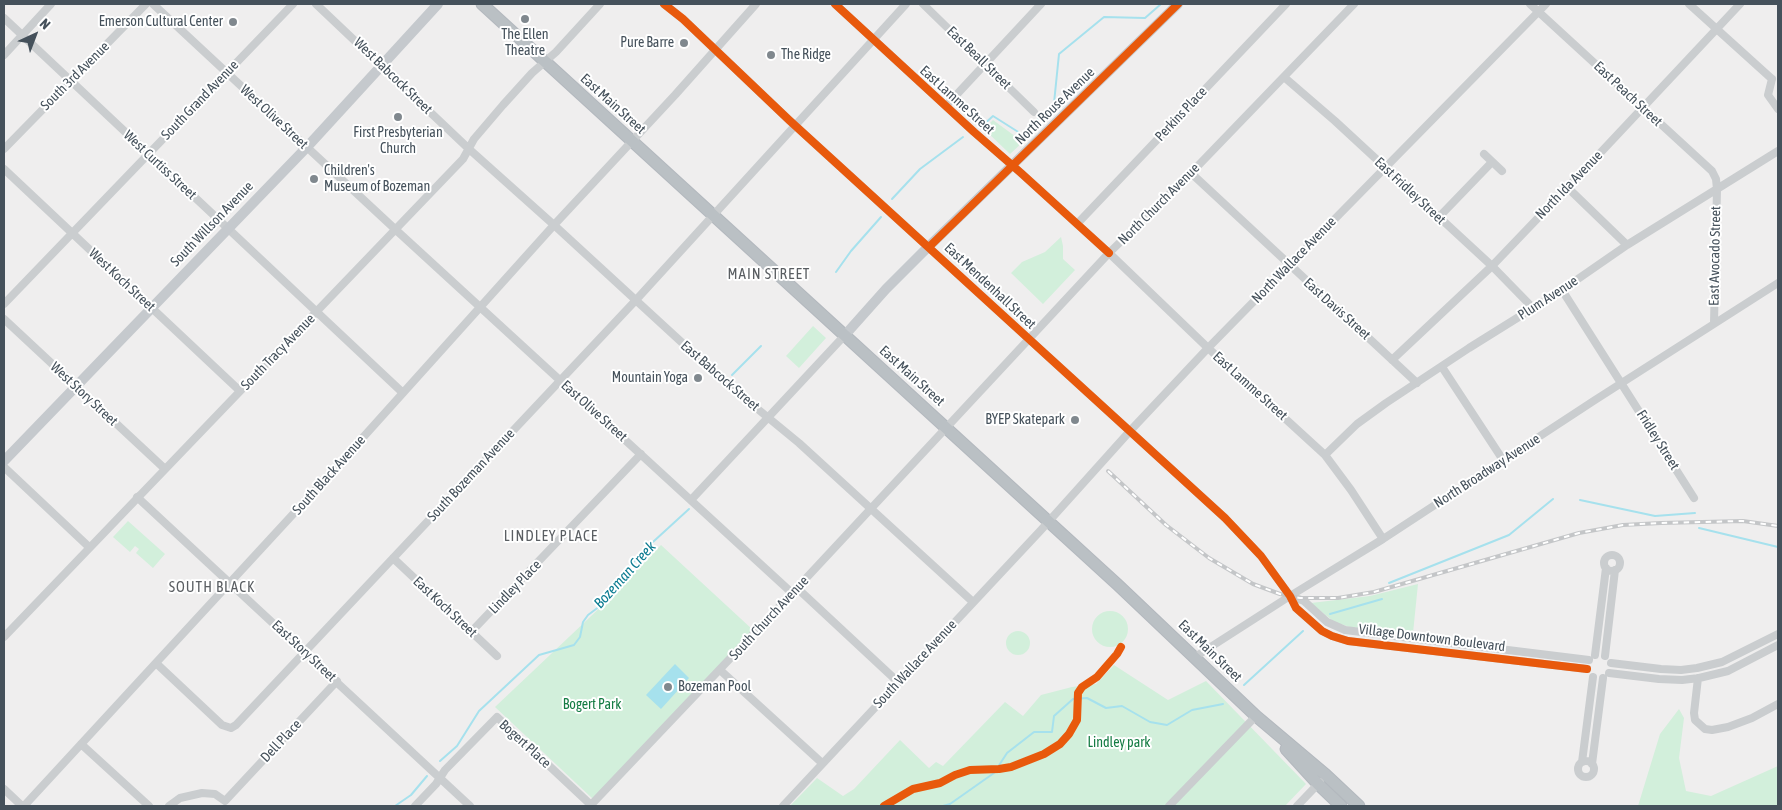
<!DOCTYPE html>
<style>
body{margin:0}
#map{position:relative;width:1782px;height:810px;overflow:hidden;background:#efeeee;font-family:"Asap Condensed",sans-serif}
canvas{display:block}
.frame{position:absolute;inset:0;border:5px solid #45515b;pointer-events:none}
.north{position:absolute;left:10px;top:10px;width:50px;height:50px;-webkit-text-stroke:4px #fff;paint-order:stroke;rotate:43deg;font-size:14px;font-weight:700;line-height:20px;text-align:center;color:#45515b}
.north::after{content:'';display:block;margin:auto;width:18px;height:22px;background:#45515b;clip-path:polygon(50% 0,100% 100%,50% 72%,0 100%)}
</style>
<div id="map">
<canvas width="1782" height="810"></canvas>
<div class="frame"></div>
<div class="north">N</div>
</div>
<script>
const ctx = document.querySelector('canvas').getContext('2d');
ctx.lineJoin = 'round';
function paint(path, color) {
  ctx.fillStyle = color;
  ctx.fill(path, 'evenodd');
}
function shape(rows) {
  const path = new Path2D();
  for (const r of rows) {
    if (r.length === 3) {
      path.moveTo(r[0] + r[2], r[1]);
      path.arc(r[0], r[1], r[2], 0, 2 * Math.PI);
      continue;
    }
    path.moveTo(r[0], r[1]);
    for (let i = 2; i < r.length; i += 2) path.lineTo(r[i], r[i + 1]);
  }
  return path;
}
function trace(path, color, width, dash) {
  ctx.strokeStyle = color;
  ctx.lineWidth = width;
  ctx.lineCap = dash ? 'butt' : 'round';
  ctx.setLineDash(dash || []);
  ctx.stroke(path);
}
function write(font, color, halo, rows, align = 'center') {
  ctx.font = font + ' "Asap Condensed",sans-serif';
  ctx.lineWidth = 4;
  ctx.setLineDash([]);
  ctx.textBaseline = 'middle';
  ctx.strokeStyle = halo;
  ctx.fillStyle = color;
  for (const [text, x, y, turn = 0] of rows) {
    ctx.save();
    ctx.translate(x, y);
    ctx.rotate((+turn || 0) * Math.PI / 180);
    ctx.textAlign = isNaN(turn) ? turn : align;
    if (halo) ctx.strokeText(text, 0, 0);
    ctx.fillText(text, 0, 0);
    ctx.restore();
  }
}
paint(shape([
 [993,120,1023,142,1010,154,984,129],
 [1061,237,1063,246,1063,259,1075,270,1043,304,1011,273,1022,262,1045,252],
 [813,326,826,338,799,368,786,356],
 [128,521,165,554,153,568,136,553,139,549,135,546,130,552,113,537],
 [661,545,753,630,593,799,495,707,607,601],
 [1418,584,1413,633,1350,627,1334,622,1311,603,1370,596],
 [1110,629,18],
 [1018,643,12],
 [1114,665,1168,700,1206,681,1306,784,1285,806,790,806,817,778,843,796,854,789,900,740,929,768,936,762,943,766,1005,702,1023,716,1041,695,1072,687,1096,684],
 [1679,709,1684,718,1679,758,1686,791,1711,796,1778,766,1778,806,1638,806,1660,734]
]), '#d2efdb');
paint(shape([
 [675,664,689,678,661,709,646,695]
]), '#a6e1ed');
trace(shape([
 [982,126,993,116,1023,135,1054,103,1059,54,1104,17,1145,18,1161,4],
 [892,199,920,169,963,137],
 [836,272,851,251,881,217],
 [732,375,761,346],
 [1580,500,1655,516,1695,513],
 [1699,528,1778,547],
 [1389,583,1509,535,1553,499],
 [1330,614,1382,599],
 [1244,685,1303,631],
 [440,761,457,746,479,711,539,655,574,645,580,637,583,622,588,615,600,606,611,595,623,575,642,552,689,509],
 [395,806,411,795,427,776],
 [943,806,950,804,994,773,1007,753,1034,732,1052,732,1054,716,1073,699,1087,698,1106,708,1122,706,1150,722,1167,725,1192,710,1223,704]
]), '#a6e1ed', 2);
const highway = shape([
 [482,4,1118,585,1256,716,1326,775,1359,806],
 [1286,749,1318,784,1341,806]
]);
trace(highway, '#b3b8be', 13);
trace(shape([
 [153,4,396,230,792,593],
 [316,4,469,149,554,225,726,383,799,443,973,602],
 [664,4,683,19,789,120,1225,518,1261,556,1290,596,1296,608,1322,631,1332,636,1348,641,1587,669],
 [835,4,974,132,1021,173,1109,253,1208,348,1325,455,1351,490,1383,539],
 [923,4,1034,112],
 [1530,4,1712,171,1716,179,1717,189,1714,323],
 [1689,4,1772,79],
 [4,18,403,393],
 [4,55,51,4],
 [1284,77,1335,121,1492,266,1533,308],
 [1772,79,1768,95,1778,109],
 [946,106,1041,4],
 [4,149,146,4],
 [1484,154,1502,171],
 [4,169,240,391],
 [1191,173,1417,383],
 [1567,187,1627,245],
 [1439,217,1492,162],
 [1077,224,1286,4],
 [1562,290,1694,498],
 [4,304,293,4],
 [4,319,165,469],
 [1392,360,1492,266,1603,150,1740,4],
 [1442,367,1503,460],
 [1325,455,1357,424,1386,403,1469,348,1562,290,1627,245,1778,151],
 [4,467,89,547],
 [137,497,470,806],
 [691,500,845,335],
 [1612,563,8],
 [393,558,497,656],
 [797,588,898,682],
 [1290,596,1304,601,1327,622,1345,630,1589,660],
 [471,632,641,454],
 [4,637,463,159,474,139,503,105,532,73,556,52,600,4],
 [1595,655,1606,568],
 [1605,656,1615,570],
 [1195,657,1290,596,1383,539,1595,400,1778,283],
 [1611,663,1661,669,1681,670,1697,668,1722,662,1778,634],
 [157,664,222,725,231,728,236,725,636,300,906,4],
 [720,670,822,763],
 [1609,673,1659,679,1682,680,1699,678,1728,671,1778,645],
 [1698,678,1694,713,1695,720,1705,729,1712,730,1728,727,1752,718,1778,704],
 [81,744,149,806],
 [1586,769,8],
 [1582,762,1593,677],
 [1592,764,1603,678],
 [4,789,22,806],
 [24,806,331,473,554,225,675,95,756,4],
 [169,806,180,798,202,793,215,794,225,801,337,681],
 [415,806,436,784,445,770,497,717,591,805],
 [590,806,797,588,1109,253,1191,173,1354,4],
 [783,806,1041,530,1130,431,1208,348,1546,4],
 [1169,806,1256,716],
 [1297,806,1320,782]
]), '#cacdcf', 8);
trace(shape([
 [845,335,886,289,922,253,1178,4],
 [4,461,307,147,438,4]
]), '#c5c9cd', 10);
trace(highway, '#bac0c4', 11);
const rail = shape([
 [1108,471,1166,525,1209,558,1253,584,1280,594,1300,598,1338,598,1374,592,1579,533,1623,525,1661,523,1743,521,1778,526]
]);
trace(rail, '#c4c6c8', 4);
trace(rail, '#fff', 2, [5.5]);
trace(shape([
 [664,4,683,19,789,120,1225,518,1261,556,1290,596,1296,608,1322,631,1332,636,1348,641,1587,669],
 [835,4,974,132,1021,173,1109,253],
 [929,247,1178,4],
 [884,806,913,789,940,783,955,775,970,770,999,769,1011,767,1044,754,1060,744,1069,734,1077,720,1078,693,1082,687,1097,677,1117,654,1121,647]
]), '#e8590c', 8);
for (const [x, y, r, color] of [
 [525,19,5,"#80888e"],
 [233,22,5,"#80888e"],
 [684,43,5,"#80888e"],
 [771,55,5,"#80888e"],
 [398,117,5,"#80888e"],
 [314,179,5,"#80888e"],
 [698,378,5,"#80888e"],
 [1075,420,5,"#80888e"],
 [668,687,5,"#80888e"]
]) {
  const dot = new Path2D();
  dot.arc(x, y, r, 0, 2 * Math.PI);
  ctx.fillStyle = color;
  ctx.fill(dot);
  trace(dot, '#fff', 2);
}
write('14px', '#45515b', '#fff', [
 ["Emerson Cultural Center",223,22],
 ["The Ellen",525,35,"center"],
 ["Theatre",525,51,"center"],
 ["Pure Barre",674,43],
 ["The Ridge",781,55,"left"],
 ["First Presbyterian",398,133,"center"],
 ["Church",398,149,"center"],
 ["Children's",324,171,"left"],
 ["Museum of Bozeman",324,187,"left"],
 ["Mountain Yoga",688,378],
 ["BYEP Skatepark",1065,420],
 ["Bozeman Pool",678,687,"left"]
], 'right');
write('14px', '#45515b', '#fff', [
 ["East Beall Street",979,58,44],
 ["South 3rd Avenue",75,76,-45],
 ["West Babcock Street",393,76,44],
 ["East Peach Street",1628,94,43],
 ["South Grand Avenue",200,100,-46],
 ["East Lamme Street",957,100,42],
 ["East Main Street",613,104,42],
 ["North Rouse Avenue",1055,106,-44],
 ["Perkins Place",1181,114,-47],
 ["West Olive Street",274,117,43],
 ["West Curtiss Street",160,165,43],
 ["North Ida Avenue",1569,185,-46],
 ["East Fridley Street",1410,191,43],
 ["North Church Avenue",1159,204,-45],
 ["South Willson Avenue",212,224,-46],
 ["East Avocado Street",1715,256,-89],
 ["North Wallace Avenue",1294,260,-46],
 ["West Koch Street",122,280,43],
 ["East Mendenhall Street",990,286,43],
 ["Plum Avenue",1548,298,-33],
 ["East Davis Street",1337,309,42],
 ["South Tracy Avenue",278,352,-46],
 ["East Babcock Street",720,376,41],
 ["East Main Street",912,376,42],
 ["East Lamme Street",1250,386,42],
 ["West Story Street",84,394,43],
 ["East Olive Street",594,411,42],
 ["Fridley Street",1658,440,58],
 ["North Broadway Avenue",1487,471,-33],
 ["South Black Avenue",329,475,-48],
 ["South Bozeman Avenue",471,475,-47],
 ["Lindley Place",515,587,-46],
 ["East Koch Street",445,607,43],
 ["South Church Avenue",769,618,-47],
 ["Village Downtown Boulevard",1432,638,7],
 ["East Story Street",304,651,43],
 ["East Main Street",1210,651,44],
 ["South Wallace Avenue",915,664,-47],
 ["Dell Place",281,741,-47],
 ["Bogert Place",525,744,42]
]);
write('14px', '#157c44', '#fff', [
 ["Bogert Park",592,705],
 ["Lindley park",1119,743]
]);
ctx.letterSpacing = '1px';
write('15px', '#5a5e62', '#fff', [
 ["MAIN STREET",769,274],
 ["LINDLEY PLACE",551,536],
 ["SOUTH BLACK",212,587]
]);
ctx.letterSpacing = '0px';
write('italic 15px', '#0b7b91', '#fff', [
 ["Bozeman Creek",625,575,-48]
]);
</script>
